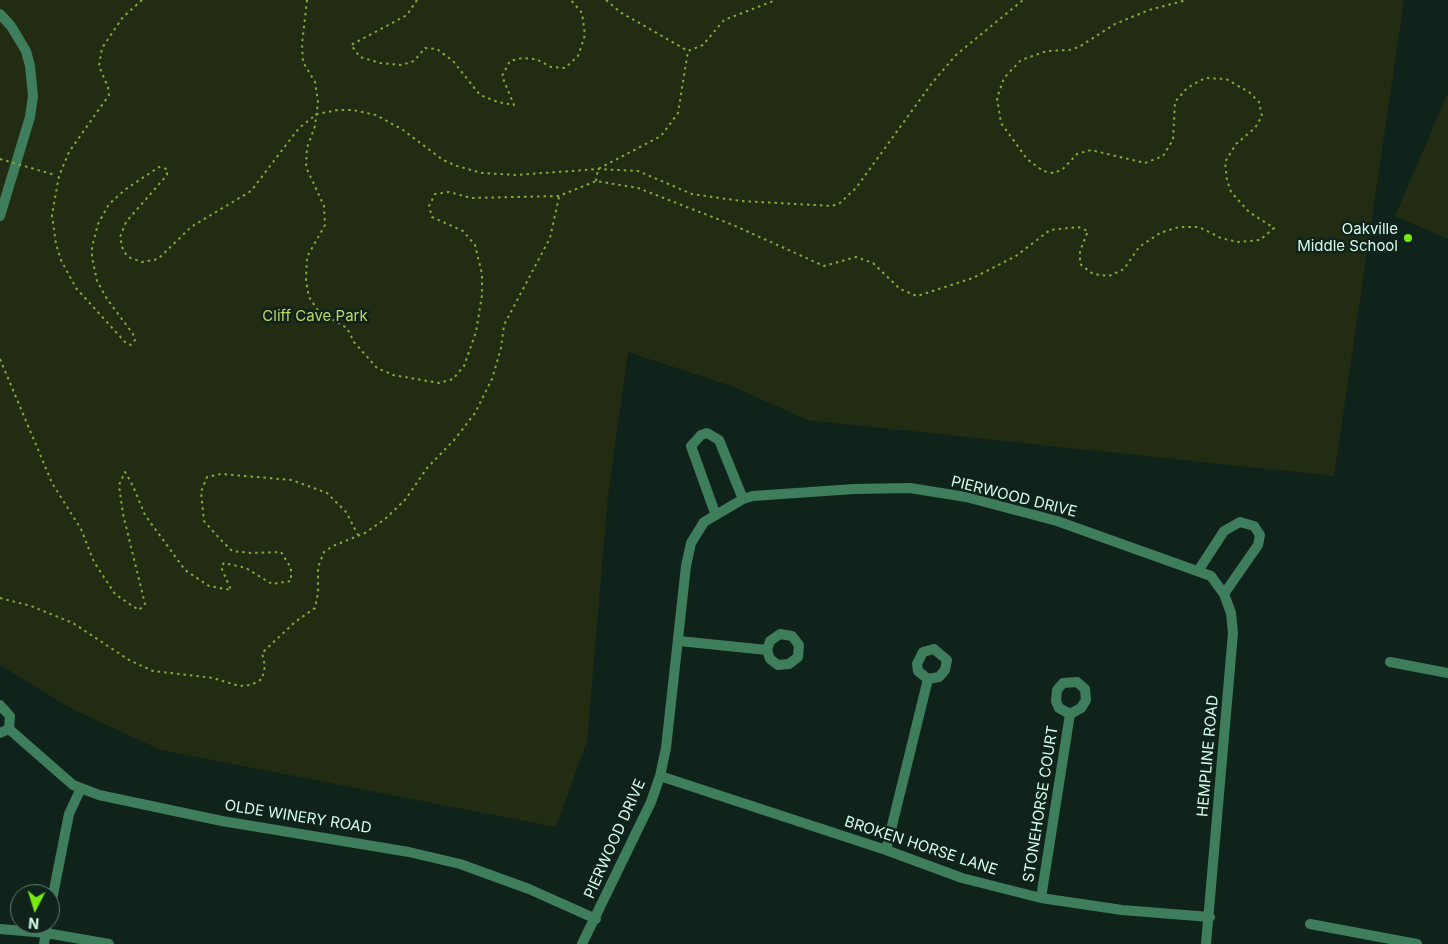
<!DOCTYPE html>
<style>
body{margin:0}
#map{position:relative;width:1448px;height:944px;overflow:hidden;background:#10231b;font-family:Inter,sans-serif}
canvas{display:block}
.north{position:absolute;left:10px;top:884px;width:50px;height:50px;box-sizing:border-box;background:#10231b;border:1px solid #5f7a6e;border-radius:50%;rotate:185deg;font-size:14px;font-weight:700;line-height:20px;text-align:center;color:#d5fcea}
.north::after{content:'';display:block;margin:auto;width:18px;height:22px;background:#78ea12;clip-path:polygon(50% 0,100% 100%,50% 72%,0 100%)}
</style>
<div id="map">
<canvas width="1448" height="944"></canvas>
<div class="north">N</div>
</div>
<script>
const ctx = document.querySelector('canvas').getContext('2d');
ctx.lineJoin = 'round';
function paint(path, color) {
  ctx.fillStyle = color;
  ctx.fill(path, 'evenodd');
}
function shape(rows) {
  const path = new Path2D();
  for (const r of rows) {
    path.moveTo(r[0], r[1]);
    for (let i = 2; i < r.length; i += 2) path.lineTo(r[i], r[i + 1]);
  }
  return path;
}
function trace(path, color, width, dash) {
  ctx.strokeStyle = color;
  ctx.lineWidth = width;
  ctx.lineCap = dash ? 'butt' : 'round';
  ctx.setLineDash(dash || []);
  ctx.stroke(path);
}
function write(font, color, halo, rows, align = 'center') {
  ctx.font = font + ' Inter,sans-serif';
  ctx.lineWidth = 5;
  ctx.setLineDash([]);
  ctx.textBaseline = 'middle';
  ctx.strokeStyle = halo;
  ctx.fillStyle = color;
  for (const [text, x, y, turn = 0] of rows) {
    ctx.save();
    ctx.translate(x, y);
    ctx.rotate((+turn || 0) * Math.PI / 180);
    ctx.textAlign = isNaN(turn) ? turn : align;
    if (halo) ctx.strokeText(text, 0, 0);
    ctx.fillText(text, 0, 0);
    ctx.restore();
  }
}
paint(shape([
 [0,0,1404,0,1334,476,807,420,734,387,628,352,608,495,587,741,556,827,161,750,72,709,0,665],
 [1448,93,1448,239,1395,216]
]), '#222c13');
trace(shape([
 [142,0,123,17,102,48,99,66,108,87,109,95,69,152,59,176,52,215,56,244,61,260,76,288,125,342,131,345,135,340,133,334,107,299,97,281,92,257,92,247,98,224,109,204,126,189,159,167,167,169,167,175,126,222,120,237,123,250,128,257,142,262,158,259,191,227,251,191,299,128,317,114,338,110,353,110,376,115,403,130,443,160,457,166,482,173,516,175,598,169,638,171,692,194,741,201,832,206,840,203,856,188,932,83,956,55,1023,0],
 [307,0,302,44,303,62,315,82,318,102,315,126,307,148,306,167,324,206,325,225,307,257,306,281,309,297,319,312,347,328,354,342,377,368,393,375,439,383,453,379,464,366,476,332,482,295,482,274,475,245,463,231,432,217,429,206,435,194,449,192,471,198,559,196,596,181,638,188,733,225,824,266,856,257,873,263,900,289,917,296,973,278,1016,256,1050,230,1078,227,1088,231,1080,251,1080,264,1093,274,1109,276,1124,269,1139,247,1160,233,1179,227,1199,227,1221,238,1238,242,1260,240,1274,228,1249,212,1231,192,1227,180,1225,162,1236,144,1255,128,1262,116,1259,102,1249,92,1226,79,1205,78,1187,88,1175,102,1173,140,1163,156,1145,163,1091,150,1077,154,1062,170,1053,173,1043,171,1027,159,1001,123,997,98,1004,78,1021,60,1047,51,1069,50,1079,47,1115,24,1149,10,1187,0],
 [417,0,407,15,351,45,360,57,380,63,402,65,414,61,425,48,437,49,453,61,480,95,498,102,514,105,502,76,510,61,522,58,536,59,551,67,565,68,578,56,585,35,582,13,571,0],
 [606,0,620,12,688,51,703,45,724,20,776,0],
 [596,181,598,169,661,136,678,113,688,51],
 [0,359,52,483,81,529,94,562,115,594,134,607,139,610,145,604,123,514,119,485,125,472,133,486,145,515,185,570,209,586,231,590,221,567,224,563,246,568,272,584,291,581,291,568,281,552,251,553,232,551,220,539,204,521,201,492,207,477,221,474,292,480,327,493,346,512,358,535],
 [0,598,31,606,73,623,129,660,153,671,213,678,239,686,251,685,262,679,265,666,262,653,295,622,315,608,318,593,318,567,324,552,333,546,365,533,385,519,405,500,427,468,455,439,475,413,492,379,501,348,504,325,550,238,559,197]
]), '#81ac38', 2, [2.5, 4]);
trace(shape([
 [0,14,11,26,26,51,30,66,33,96,30,117,0,216],
 [715,513,691,446,701,435,707,433,719,440,743,499],
 [1198,571,1224,531,1240,522,1254,526,1260,535,1258,545,1224,594],
 [679,641,767,650,770,659,778,665,789,664,798,657,799,645,792,636,780,634,770,641,767,650],
 [1390,662,1448,673],
 [0,705,10,716,9,729],
 [9,729,73,785,99,795,222,821,409,852,460,864,529,889,596,919],
 [0,733,9,729],
 [660,776,886,850,962,878,1041,898,1122,910,1210,917],
 [886,850,928,679,939,677,945,670,947,660,934,649,923,652,917,664,918,671,928,679],
 [1041,898,1070,714,1081,708,1086,700,1085,689,1077,682,1063,683,1057,690,1056,701,1059,708,1070,714],
 [50,910,69,814,81,788],
 [1310,924,1417,944],
 [0,929,46,933,109,944],
 [44,944,47,924],
 [582,944,651,802,660,776,666,748,686,566,691,543,704,522,743,499,753,496,854,489,910,488,966,497,1057,521,1211,576,1224,594,1231,613,1233,633,1206,944]
]), '#3e7e5c', 10);
trace(shape([
 [0,159,55,175]
]), '#81ac38', 2, [2.5, 4]);
for (const [x, y, r, color] of [
 [1408,238,5,"#78ea12"]
]) {
  const dot = new Path2D();
  dot.arc(x, y, r, 0, 2 * Math.PI);
  ctx.fillStyle = color;
  ctx.fill(dot);
  trace(dot, '#10231b', 2);
}
write('15px', '#d5fcea', '#10231b', [
 ["Oakville",1398,229],
 ["Middle School",1398,246]
], 'right');
write('15px', '#c2d666', '#10231b', [
 ["Cliff Cave Park",315,316]
]);
write('15px', '#d5fcea', '#10231b', [
 ["PIERWOOD DRIVE",1014,497,14],
 ["HEMPLINE ROAD",1208,756,-85],
 ["STONEHORSE COURT",1041,804,-81],
 ["OLDE WINERY ROAD",298,817,9],
 ["PIERWOOD DRIVE",615,839,-66],
 ["BROKEN HORSE LANE",921,846,18]
]);
</script>
